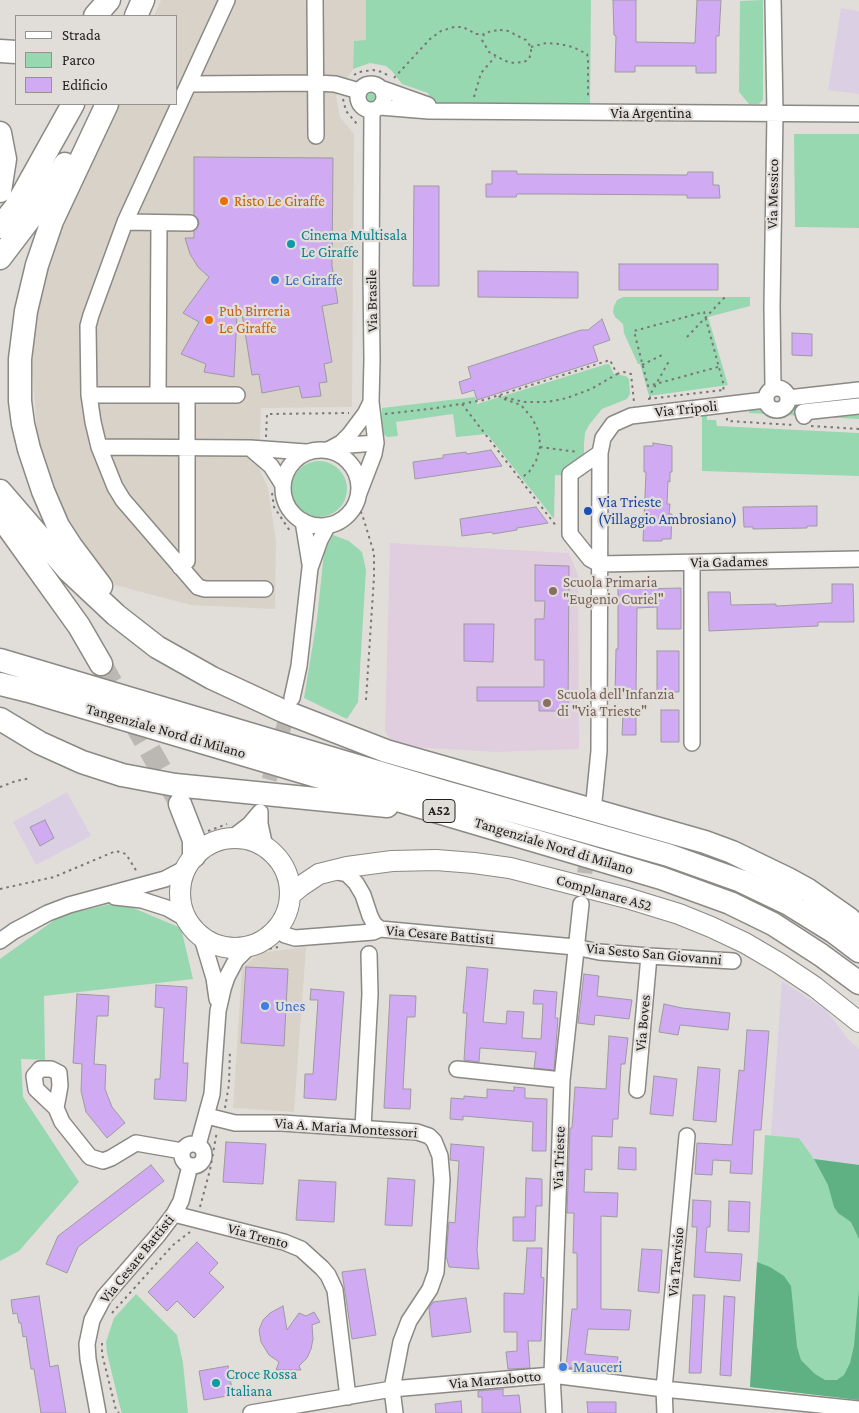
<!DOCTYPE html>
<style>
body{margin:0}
#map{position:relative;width:859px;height:1413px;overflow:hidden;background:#e1ded9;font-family:"Crimson Pro",serif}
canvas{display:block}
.legend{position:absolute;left:15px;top:15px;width:162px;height:90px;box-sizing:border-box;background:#e1ded9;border:1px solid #95928f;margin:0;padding:6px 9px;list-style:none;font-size:15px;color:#232120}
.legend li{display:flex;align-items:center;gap:10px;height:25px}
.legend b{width:25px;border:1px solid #95928f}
</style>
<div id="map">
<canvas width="859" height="1413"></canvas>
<ul class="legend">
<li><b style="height:6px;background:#fff"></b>Strada</li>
<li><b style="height:14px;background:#97d8b1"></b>Parco</li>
<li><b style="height:14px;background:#d0abf3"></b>Edificio</li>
</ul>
</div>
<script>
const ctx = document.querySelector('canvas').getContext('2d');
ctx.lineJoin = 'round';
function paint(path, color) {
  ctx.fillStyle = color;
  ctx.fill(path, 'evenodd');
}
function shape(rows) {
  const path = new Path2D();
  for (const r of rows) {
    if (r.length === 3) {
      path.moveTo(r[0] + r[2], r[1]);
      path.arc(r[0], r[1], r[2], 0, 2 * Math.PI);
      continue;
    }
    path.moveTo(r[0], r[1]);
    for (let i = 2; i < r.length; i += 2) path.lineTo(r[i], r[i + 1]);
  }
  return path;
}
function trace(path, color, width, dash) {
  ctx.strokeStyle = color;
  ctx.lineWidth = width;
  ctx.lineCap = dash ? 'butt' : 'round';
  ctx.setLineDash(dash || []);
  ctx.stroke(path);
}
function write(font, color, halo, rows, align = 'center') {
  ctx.font = font + ' "Crimson Pro",serif';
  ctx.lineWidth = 4.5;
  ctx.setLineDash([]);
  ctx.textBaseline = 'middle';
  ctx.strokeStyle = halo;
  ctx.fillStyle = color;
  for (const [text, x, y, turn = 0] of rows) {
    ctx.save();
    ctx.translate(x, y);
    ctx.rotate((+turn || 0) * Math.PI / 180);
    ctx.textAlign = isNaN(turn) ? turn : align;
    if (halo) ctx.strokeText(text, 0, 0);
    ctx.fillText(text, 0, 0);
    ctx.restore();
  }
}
paint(shape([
 [161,0,366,0,366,41,354,42,353,69,336,96,340,117,354,134,352,407,261,408,259,468,268,488,276,542,275,609,191,605,111,584,68,523,38,444,32,365,38,299,61,227,116,104,176,104,176,16,154,16],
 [306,947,294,1112,233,1108,242,968,260,953]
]), '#d9d2c8');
paint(shape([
 [841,8,859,11,859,94,828,90],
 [67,792,91,836,36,865,13,822],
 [782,981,826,1010,849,1040,859,1049,859,1165,814,1159,799,1138,771,1135]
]), '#dbcfe4');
paint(shape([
 [390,543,569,553,578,575,579,749,496,752,394,746,385,731]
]), '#e0cedf');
paint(shape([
 [366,0,591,0,590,106,444,104,431,102,428,93,402,84,392,71,386,66,370,63,353,69,354,41,366,40],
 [763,0,763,100,759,104,749,104,739,92,740,1],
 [371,97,10],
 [794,134,859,134,859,228,795,227],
 [623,297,750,297,750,306,708,317,728,385,649,396,640,364,638,364,624,333,623,324,615,317,613,312,614,306,617,300],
 [607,364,609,364,614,374,626,376,629,379,630,394,627,399,602,409,589,425,585,433,584,444,584,476,555,475,554,519,487,434,456,437,453,414,396,422,398,436,388,437,382,434,382,408,475,397,477,404],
 [800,400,802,414,859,407,859,419,749,413,748,407,764,407,774,412,780,411,790,403],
 [702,416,707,416,707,420,716,420,717,426,859,433,859,476,702,471],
 [319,489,28],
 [333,535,349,541,362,552,366,570,358,702,347,719,304,698,317,619,324,553],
 [119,902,181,928,193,979,44,996,45,1060,21,1059,23,1097,79,1182,19,1251,0,1261,0,959,60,916],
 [765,1135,799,1138,814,1159,859,1165,859,1400,750,1387],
 [136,1294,177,1335,183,1363,188,1413,122,1413,120,1407,107,1353,106,1342,114,1318]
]), '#97d8b1');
paint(shape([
 [814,1159,859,1165,859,1239,851,1222,838,1213,834,1207,828,1185],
 [757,1262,770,1267,784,1276,791,1286,797,1347,801,1360,815,1374,825,1380,837,1380,844,1375,850,1363,854,1346,859,1290,859,1400,750,1387]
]), '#5fb183');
const building = shape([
 [613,0,636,0,636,42,695,43,697,0,721,0,719,36,716,36,716,73,696,73,696,66,635,66,635,72,615,72,616,36,614,35,613,0],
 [194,157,333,158,332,266,338,303,322,306,332,362,324,364,327,382,319,383,321,396,302,398,299,386,262,393,259,374,252,375,242,314,237,314,234,377,204,372,206,364,181,354,199,322,183,313,209,277,198,267,190,254,185,238,194,238,194,231,199,224,198,219,194,215,194,157],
 [492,171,517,171,517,174,687,175,688,172,713,172,713,185,719,185,720,198,687,198,687,195,554,194,517,194,516,197,486,197,486,184,492,184,492,171],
 [414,186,439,186,439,286,413,286,414,186],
 [619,264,718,264,718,290,619,290,619,264],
 [478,271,578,272,578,298,478,297,478,271],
 [602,319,610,340,593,346,598,361,477,400,474,390,462,394,459,382,471,378,468,367,581,330,588,330,602,319],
 [792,333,812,334,812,356,792,355,792,333],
 [653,443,672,446,672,472,670,472,670,482,668,481,667,504,670,504,669,514,672,514,671,539,662,539,662,541,643,541,646,472,644,472,644,446,653,446,653,443],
 [491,450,502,466,415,479,413,462,443,458,443,455,466,452,467,454,491,450],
 [817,506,817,526,807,526,807,528,753,529,753,527,744,527,743,507,817,506],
 [536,507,548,523,517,528,517,530,493,534,492,532,462,536,460,519,536,507],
 [535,565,569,566,568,711,539,711,539,701,477,701,477,687,544,687,544,660,535,660,535,619,544,619,545,601,535,601,535,565],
 [639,582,639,589,681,588,681,629,657,629,657,607,637,608,636,694,615,694,616,649,618,649,618,583,639,582],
 [832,584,853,584,854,622,818,622,818,626,709,631,708,592,730,592,731,605,776,604,776,606,832,603,832,584],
 [464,624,494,624,493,662,464,661,464,624],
 [657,651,679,651,679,692,657,692,657,651],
 [661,710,679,710,679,742,661,742,661,710],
 [623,715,636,715,636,735,622,735,623,715],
 [45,820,54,838,40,846,30,827,45,820],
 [246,967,288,969,284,1046,241,1043,246,967],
 [467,967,488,969,483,1022,506,1024,507,1011,524,1012,522,1038,541,1039,543,1004,533,1004,534,990,557,992,555,1018,558,1018,554,1070,534,1068,536,1052,480,1048,479,1062,464,1060,467,1013,463,1013,467,967],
 [584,974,599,976,597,996,632,1000,629,1019,595,1015,594,1025,578,1023,584,974],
 [156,985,187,987,183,1063,188,1063,186,1101,154,1099,155,1079,160,1079,164,1008,155,1007,156,985],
 [311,989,344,992,336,1100,304,1098,305,1074,313,1074,318,1000,310,1000,311,989],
 [77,994,109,996,108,1016,97,1016,94,1064,106,1065,105,1089,112,1107,125,1123,107,1138,86,1112,81,1091,82,1064,73,1063,77,994],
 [390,995,416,996,415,1017,407,1017,403,1089,411,1089,410,1109,384,1108,390,995],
 [664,1004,682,1008,730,1013,728,1030,680,1025,678,1035,659,1032,664,1004],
 [747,1030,769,1031,761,1130,754,1130,752,1174,730,1173,731,1161,713,1160,712,1175,695,1174,697,1143,732,1145,739,1070,744,1071,747,1030],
 [609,1036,628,1038,625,1064,621,1064,618,1119,613,1119,612,1137,592,1136,592,1170,585,1169,584,1192,618,1193,617,1217,601,1216,601,1309,631,1310,629,1330,588,1329,585,1354,618,1357,616,1374,566,1367,572,1309,577,1309,577,1253,573,1253,574,1213,567,1213,570,1128,572,1128,575,1087,606,1089,609,1036],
 [698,1067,720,1069,716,1122,693,1120,698,1067],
 [654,1076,677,1079,673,1116,650,1114,654,1076],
 [514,1087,525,1088,525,1098,547,1099,546,1151,532,1151,533,1122,463,1116,463,1120,450,1119,451,1098,464,1099,464,1096,487,1098,487,1089,514,1091,514,1087],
 [226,1142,266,1144,263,1184,223,1182,226,1142],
 [451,1144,484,1147,477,1250,479,1269,449,1267,446,1256,449,1222,455,1223,459,1161,450,1160,451,1144],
 [619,1147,636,1148,636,1170,618,1169,619,1147],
 [151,1165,164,1181,78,1247,67,1273,46,1264,58,1236,151,1165],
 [388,1178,415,1180,412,1226,385,1225,388,1178],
 [526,1178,542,1179,542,1206,536,1206,535,1241,513,1241,513,1217,525,1217,526,1178],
 [299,1180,336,1182,334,1222,296,1220,299,1180],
 [693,1200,711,1201,710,1227,707,1227,705,1252,742,1254,740,1281,694,1277,697,1227,692,1227,693,1200],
 [729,1201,750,1202,749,1232,728,1231,729,1201],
 [197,1242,218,1263,209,1273,224,1287,194,1318,177,1301,167,1311,148,1292,197,1242],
 [527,1248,542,1248,541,1277,544,1278,541,1341,528,1341,530,1368,508,1369,506,1352,517,1351,517,1332,504,1332,504,1293,524,1294,527,1248],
 [642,1249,662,1250,659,1293,638,1291,642,1249],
 [365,1269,376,1335,352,1339,342,1272,365,1269],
 [693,1295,705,1295,701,1373,689,1373,693,1295],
 [39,1296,50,1367,58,1365,66,1413,41,1413,34,1369,31,1369,26,1336,23,1337,21,1323,19,1323,17,1313,13,1314,11,1300,39,1296],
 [724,1296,735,1297,731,1376,720,1375,724,1296],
 [466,1298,471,1332,432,1337,429,1308,433,1302,466,1298],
 [283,1306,287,1330,299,1313,306,1316,314,1312,320,1322,312,1325,313,1339,311,1349,307,1358,299,1366,301,1370,276,1370,279,1362,269,1355,261,1342,259,1330,263,1320,270,1313,283,1306],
 [228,1366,233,1395,204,1400,199,1371,228,1366],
 [503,1389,503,1396,519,1395,521,1413,482,1413,482,1397,478,1397,478,1391,503,1389],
 [461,1401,462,1413,436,1413,435,1404,461,1401],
 [587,1402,616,1402,616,1413,588,1413,587,1402]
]);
paint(building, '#d0abf3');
trace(building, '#9d9a9f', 1);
trace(shape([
 [263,802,290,704],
 [582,896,588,847]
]), '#bbb8b4', 15, [15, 8]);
trace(shape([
 [101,664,177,798]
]), '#bbb8b4', 22, [22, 11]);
const minor = shape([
 [227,0,125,222,91,315,88,326,89,395,93,422,99,447,115,487,123,500,198,587,205,589,265,589],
 [315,0,316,136],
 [773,0,775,113,772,306,773,388],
 [371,97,13],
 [189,84,316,83,335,84,359,91],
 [383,89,428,105],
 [380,107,429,111,859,114],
 [125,222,190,223],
 [777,399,11],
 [89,395,237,395],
 [158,395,159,223],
 [788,398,859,390],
 [804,416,803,412,859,406],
 [336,446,376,443],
 [99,447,250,448,306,452],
 [250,448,271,466,283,485],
 [328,450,341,443,350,434,365,414,371,402],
 [321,488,38],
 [600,453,570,474,570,534,590,559,599,564,859,559],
 [359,493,374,454,376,443,371,402,372,360,371,274,372,110],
 [303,521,310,564],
 [180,567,187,561,187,395],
 [292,698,299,666,310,568,320,540,328,525],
 [692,743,692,563],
 [594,801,599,751,600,453,603,438,613,424,631,416,765,400],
 [260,812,260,824,265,847],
 [232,838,249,825,260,812],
 [333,871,347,874,356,883,363,895,370,916,374,924,380,929],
 [115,897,142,900,167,908,188,920],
 [277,929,285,935,295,938,373,932,380,929,575,947,599,952,649,956,733,961],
 [201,935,214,978,217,999],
 [0,941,14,931,48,913,69,905,165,879,186,868],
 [457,1069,562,1080],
 [637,1090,649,956],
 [56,1108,60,1086,59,1073,51,1069,40,1069,34,1076,36,1089,56,1108,62,1122,90,1157,103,1161,111,1158,136,1143,182,1151],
 [207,1116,235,1123,282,1123,417,1132,429,1136,434,1141,440,1156,442,1180,436,1272,430,1289,409,1321,401,1342,392,1389,395,1413],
 [363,1128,370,994,369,954],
 [193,1155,11],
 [198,1145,212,1094,218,1011,223,989,227,977,236,960,250,946],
 [174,1214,284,1242,301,1249,322,1268,328,1275,335,1290,348,1397],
 [98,1413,88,1359,87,1344,92,1320,104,1297,158,1235,174,1214,181,1201,190,1166],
 [251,1413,392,1389,552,1375,664,1389,859,1409],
 [554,1413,552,1375,562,1080,581,904],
 [665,1413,664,1389,687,1136]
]);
const major = shape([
 [235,893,55],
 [290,895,301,886,319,874,347,867,392,861,436,860,474,863,510,868,627,898,679,914,711,927,745,943,779,963,815,987,859,1022]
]);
const highway = shape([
 [95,16,109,0],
 [136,16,143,0],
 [0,51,16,52],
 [0,133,5,159,0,191],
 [0,227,15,208,73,104],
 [0,258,35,212,65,164],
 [0,491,69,571,116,615,157,647,212,678,283,711,386,751,705,842,732,852,788,879,808,890,848,918,859,928],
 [0,516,79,626,101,664],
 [101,586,71,546,58,526,43,491,29,449,23,424,20,401,20,359,26,311,37,265,52,221,107,104],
 [0,660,445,792,668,855,741,881,787,903,834,932,859,951],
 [0,684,29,691,661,878,730,903,773,924,821,955,859,983],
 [0,719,40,743,82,762,122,775,175,785,387,806],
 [180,804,194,840,194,856]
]);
trace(minor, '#8b8984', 18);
trace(major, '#8b8984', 22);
trace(highway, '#8b8984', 25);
trace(shape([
 [500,30,508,31,526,40,531,47,531,53,529,59,524,62,514,63,505,61,489,52,482,40,484,34,491,31,500,30],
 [531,47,546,43,559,44,573,47,587,54,588,59,588,98],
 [354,75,359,72,373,70,382,72,389,76],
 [394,78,430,39,441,31,454,27,463,27,476,34,484,34],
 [474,97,481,73,495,57],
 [343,99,346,111,357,124],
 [687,337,725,297],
 [642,365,662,355],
 [718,367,648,386,634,331,704,312,724,386,723,390],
 [617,374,624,372,631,374,634,402],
 [504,399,521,405,532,418,539,432,540,447,536,461,529,472,520,479],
 [648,399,723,390,723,391],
 [650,399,650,395,669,361],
 [462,404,557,527],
 [385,414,436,408,484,400,610,360,617,374,591,389,567,398,547,402,525,402,497,396],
 [727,418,727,421,794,425],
 [811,426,859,429],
 [266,437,267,414,349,413],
 [540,447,578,452],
 [272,493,274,507,290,531],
 [357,506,362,514,374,553,374,577,366,700],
 [0,787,16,781,31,778],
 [208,831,227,824],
 [0,889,54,877,116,851,126,854,137,872],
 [263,950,278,947],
 [225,1108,229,1084,230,1050],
 [200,1207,210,1170,217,1131],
 [112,1313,173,1245,190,1232],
 [102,1343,102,1354,116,1410,119,1413]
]), '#797674', 2, [2.5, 4]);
trace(minor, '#fff', 15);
trace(major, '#fff', 20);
trace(highway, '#fff', 22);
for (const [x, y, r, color] of [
 [224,201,5,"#e8710a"],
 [291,244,5,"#0f9aa8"],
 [275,280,5,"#3f7fe0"],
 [209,320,5,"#e8710a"],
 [588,511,5,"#1a4fb4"],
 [553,591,5,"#8d6e63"],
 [547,703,5,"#8d6e63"],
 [265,1006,5,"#3f7fe0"],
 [563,1367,5,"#3f7fe0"],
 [216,1383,5,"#0f9aa8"]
]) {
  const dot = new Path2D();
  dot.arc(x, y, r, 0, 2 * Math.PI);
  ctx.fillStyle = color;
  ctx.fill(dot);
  trace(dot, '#e1ded9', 2);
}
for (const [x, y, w] of [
 [439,811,32]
]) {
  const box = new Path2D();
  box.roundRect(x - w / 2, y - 11.5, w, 23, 4);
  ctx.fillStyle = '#e1ded9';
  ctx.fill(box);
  trace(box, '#232120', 1);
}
write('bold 14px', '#232120', null, [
 ["A52",439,811]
]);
write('15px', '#232120', '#e1ded9', [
 ["Via Argentina",651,113],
 ["Via Messico",773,194,-89],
 ["Via Brasile",372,301,-91],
 ["Via Tripoli",686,409,-6],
 ["Via Gadames",729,562,-1],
 ["Tangenziale Nord di Milano",166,731,16],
 ["Tangenziale Nord di Milano",554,846,17],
 ["Complanare A52",604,893,16],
 ["Via Cesare Battisti",440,935,5],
 ["Via Sesto San Giovanni",654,954,5],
 ["Via Boves",643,1023,-85],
 ["Via A. Maria Montessori",346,1128,4],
 ["Via Trieste",559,1158,-88],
 ["Via Trento",258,1236,15],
 ["Via Cesare Battisti",137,1259,-51],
 ["Via Tarvisio",676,1262,-85],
 ["Via Marzabotto",495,1380,-5]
]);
write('15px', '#c56008', '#e1ded9', [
 ["Risto Le Giraffe",234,201],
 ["Pub Birreria",219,311],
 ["Le Giraffe",219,328]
], 'left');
write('15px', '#0d838f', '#e1ded9', [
 ["Cinema Multisala",301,235],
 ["Le Giraffe",301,252],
 ["Croce Rossa",226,1374],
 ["Italiana",226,1391]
], 'left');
write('15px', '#366cbe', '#e1ded9', [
 ["Le Giraffe",285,280],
 ["Unes",275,1006],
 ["Mauceri",573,1367]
], 'left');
write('15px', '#164399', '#e1ded9', [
 ["Via Trieste",598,502],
 ["(Villaggio Ambrosiano)",598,519]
], 'left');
write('15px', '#785e54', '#e1ded9', [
 ["Scuola Primaria",563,582],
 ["\"Eugenio Curiel\"",563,599],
 ["Scuola dell'Infanzia",557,694],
 ["di \"Via Trieste\"",557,711]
], 'left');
</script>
